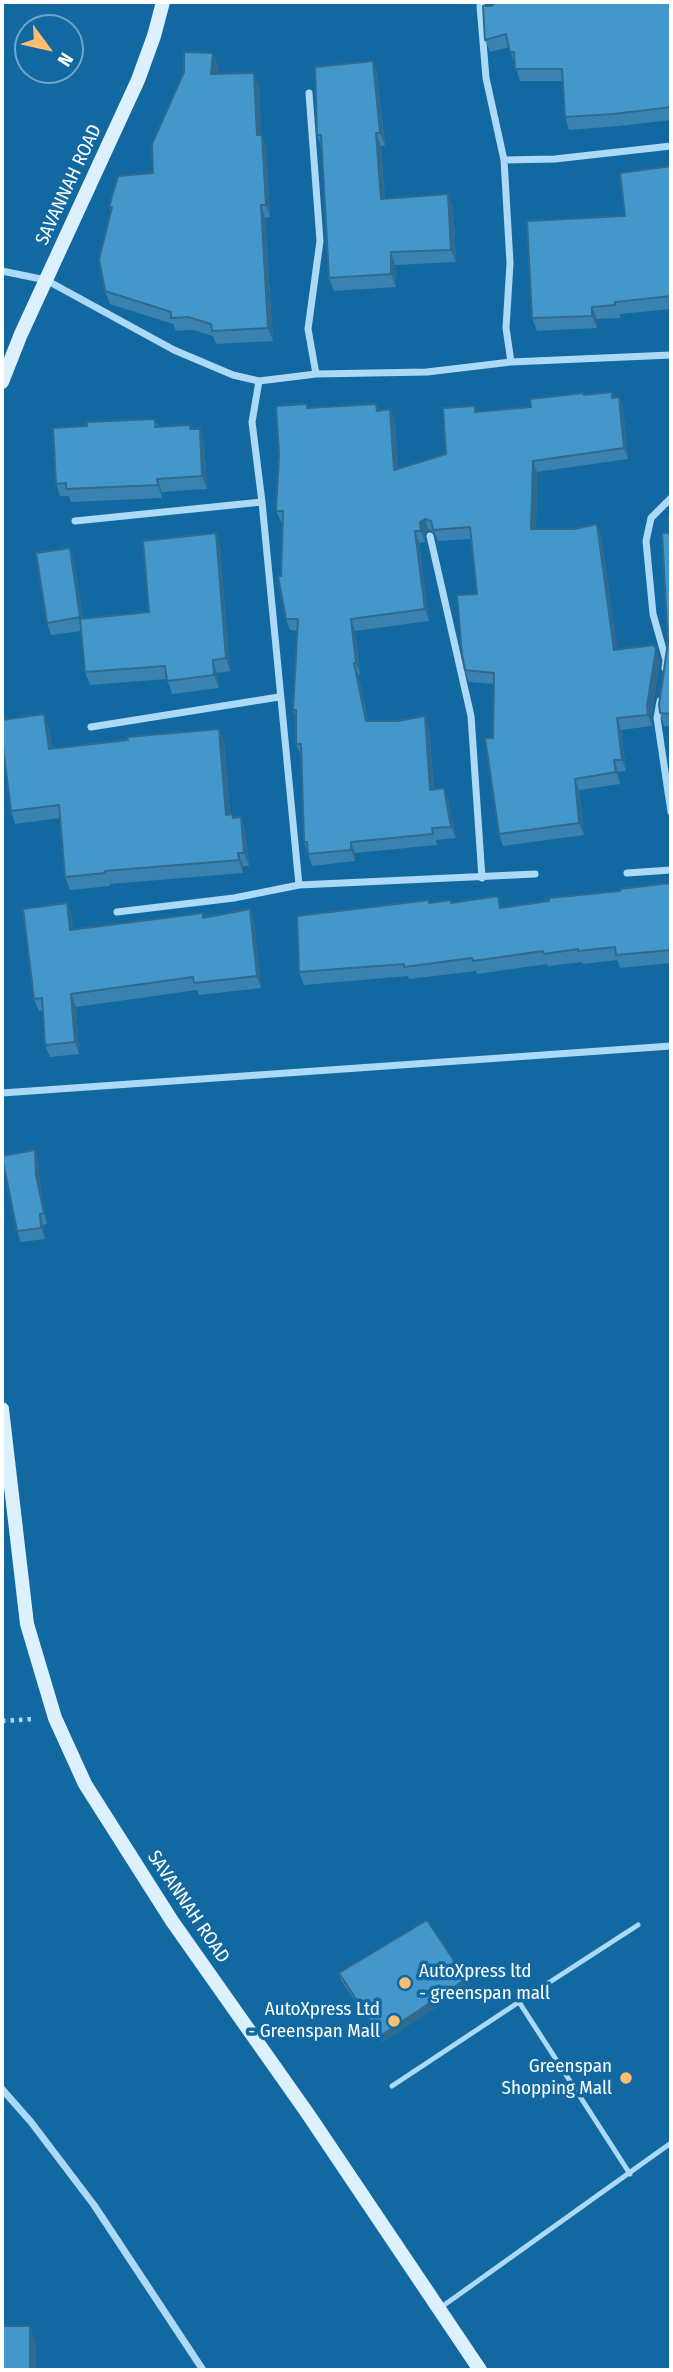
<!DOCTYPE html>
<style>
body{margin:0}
#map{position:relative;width:673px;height:2372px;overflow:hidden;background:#1269a2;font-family:"Fira Sans Condensed",sans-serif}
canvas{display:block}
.frame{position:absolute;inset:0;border:4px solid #fff;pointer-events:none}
.north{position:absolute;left:14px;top:14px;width:70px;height:70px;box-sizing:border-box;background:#1269a2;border:2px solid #71a5c7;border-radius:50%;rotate:123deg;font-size:19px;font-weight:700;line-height:28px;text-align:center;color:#fff}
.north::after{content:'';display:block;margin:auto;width:24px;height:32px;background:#ffbe70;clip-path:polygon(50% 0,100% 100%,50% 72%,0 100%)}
</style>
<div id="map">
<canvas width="673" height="2372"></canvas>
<div class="frame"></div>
<div class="north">N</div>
</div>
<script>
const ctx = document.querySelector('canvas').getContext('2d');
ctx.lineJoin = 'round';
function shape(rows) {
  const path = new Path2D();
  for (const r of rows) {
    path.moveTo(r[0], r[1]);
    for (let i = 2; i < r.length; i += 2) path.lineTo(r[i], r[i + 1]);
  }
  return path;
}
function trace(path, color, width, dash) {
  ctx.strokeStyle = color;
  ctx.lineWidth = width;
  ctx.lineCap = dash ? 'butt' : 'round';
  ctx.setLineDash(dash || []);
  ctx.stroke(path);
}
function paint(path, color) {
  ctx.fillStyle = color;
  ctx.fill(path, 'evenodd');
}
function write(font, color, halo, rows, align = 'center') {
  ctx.font = font + ' "Fira Sans Condensed",sans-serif';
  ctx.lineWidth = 7;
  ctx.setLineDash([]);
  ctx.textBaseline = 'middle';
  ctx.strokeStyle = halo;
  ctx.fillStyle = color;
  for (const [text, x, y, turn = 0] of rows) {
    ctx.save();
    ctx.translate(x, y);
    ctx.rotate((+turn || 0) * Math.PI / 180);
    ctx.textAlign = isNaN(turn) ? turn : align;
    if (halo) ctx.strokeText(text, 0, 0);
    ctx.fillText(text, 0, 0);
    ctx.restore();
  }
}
trace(shape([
 [2,1721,33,1719]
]), '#acd9f5', 4.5, [3.5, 5]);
trace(shape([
 [519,2002,638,1925],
 [392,2086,519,2002,630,2174],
 [440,2308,671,2143]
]), '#acd9f5', 5);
trace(shape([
 [482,2,480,6,486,78,504,160,510,263,506,328,511,362],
 [309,93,320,241,308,329,316,374],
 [504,160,555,159,671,146],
 [2,271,46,280,174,350,233,375,259,381,316,374,427,372,511,362,671,355],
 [259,381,252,422,262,502,299,885],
 [75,521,262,502],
 [430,536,471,716,482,878],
 [665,668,666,660,653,614,646,541,651,518,671,498],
 [660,701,657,718,671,812],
 [91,727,279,697],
 [627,873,671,870],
 [117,912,234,898,299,885,535,874],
 [2,1093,671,1046],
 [2,2089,31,2122,94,2205,203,2370]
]), '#acd9f5', 7);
trace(shape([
 [2,382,21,334,138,80,154,36,163,2],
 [2,1409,27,1624,55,1718,85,1784,172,1921,308,2114,480,2370]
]), '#dcf0fe', 14);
paint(shape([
 [671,2,671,120,619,126,569,130,565,117,562,81,520,81,509,47,490,52,485,40,483,6],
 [213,53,218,66,217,74,259,86,261,135,266,148,270,217,265,218,273,341,216,344,213,336,193,330,176,331,173,324,110,304,105,291,111,211,109,207,153,173],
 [373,61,377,74,385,146,381,146,385,199,453,207,456,262,395,265,396,287,334,291,329,278,322,148,317,135],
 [671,166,671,309,620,314,620,318,597,319,597,328,537,331,532,318],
 [583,393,584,395,614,398,619,397,623,408,628,459,537,472,536,529,601,535,617,649,660,660,651,717,652,726,621,730,626,771,618,772,620,784,579,790,584,835,503,846,499,834,493,738,494,684,469,682,465,670,477,594,471,539,438,541,434,532,429,530,424,534,425,542,419,543,429,621,355,631,360,674,358,675,368,721,429,727,434,789,448,800,456,838,436,840,437,845,355,853,355,861,312,866,304,842,301,755,296,744,296,719,293,710,297,631,290,630,286,619,281,576,282,522,281,522,276,511,308,408,376,404,378,410,390,409,395,421,398,469,446,454,475,406,477,412,531,407],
 [155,419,158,427,191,429,204,442,207,489,162,492,162,498,71,502,69,496,60,496,56,484,87,426],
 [671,517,671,726,664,726,660,713,668,642,669,533],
 [220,546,230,671,217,673,219,688,172,694,167,679,90,685,85,672,81,631,51,635,47,623,74,561,83,619,149,612],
 [49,727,52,749,224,741,230,814,234,818,241,817,245,830,249,866,243,866,243,873,110,884,110,886,70,890,65,877,60,818,15,824,11,811],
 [671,883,671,963,620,968,617,960,583,964,582,962,548,966,547,964,477,974,476,971,409,979,408,976,304,985,299,972,429,903,451,900,452,903,502,907,620,891],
 [67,903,71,915,73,929,204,917,250,909,254,922,261,988,199,995,197,990,76,1007,79,1054,50,1057,45,1045,43,1011,39,1011,34,999],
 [38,1160,40,1185,47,1224,43,1225,45,1239,21,1242,17,1231],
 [339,1973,469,1986,383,2042,341,1980]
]), '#3a82af');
paint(shape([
 [213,53,218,66,216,87,211,74],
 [373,61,377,74,385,146,380,133],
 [254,73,259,86,262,148,257,135],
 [376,133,381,146,386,212,381,199],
 [262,135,266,148,270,217,266,205],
 [448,194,453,207,456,262,451,250],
 [261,205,265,218,273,341,268,328],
 [391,252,395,265,396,287,391,274],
 [592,307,597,319,597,328,592,316],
 [619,397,623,408,628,459,624,448],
 [390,409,395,421,399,482,394,470],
 [200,429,204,442,207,489,202,476],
 [533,461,537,472,536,540,531,529],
 [157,479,162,492,162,498,158,485],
 [425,519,429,530,424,534,425,542,421,531,420,522],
 [597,524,601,535,619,661,614,650],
 [415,531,419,543,429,621,425,609],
 [216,533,220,546,230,671,226,658],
 [70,548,74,561,85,630,80,617],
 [351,619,355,631,360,674,356,663],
 [654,645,660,660,651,717,652,726,648,715,647,706],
 [213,660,217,673,219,688,214,675],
 [354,663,358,675,370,732,366,721],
 [44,714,49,727,53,762,49,749],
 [425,716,429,727,435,801,430,790],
 [617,718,621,730,626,771,622,760],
 [219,729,224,741,231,828,226,815],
 [614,760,618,772,620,784,616,772],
 [575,779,579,790,584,835,579,823],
 [444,788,448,800,456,838,451,827],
 [241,817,245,830,249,866,244,853],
 [351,842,355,853,355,861,351,850],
 [238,853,243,866,243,873,239,860],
 [67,903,71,915,75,942,70,930],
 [250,909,254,922,261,988,257,976],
 [71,994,76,1007,79,1054,75,1042],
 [35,1150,38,1160,40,1185,47,1224,44,1213,36,1175],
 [40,1214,43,1225,45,1239,41,1228],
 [466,1979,469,1986,383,2042,380,2036],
 [30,2326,36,2343,36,2370,30,2370]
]), '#306a8e');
const building = shape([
 [496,2,671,2,671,107,614,114,565,117,562,69,515,69,514,52,510,52,506,34,485,40,483,6,492,6,496,2],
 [184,52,213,53,211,74,254,73,257,135,262,135,266,205,261,205,268,328,212,331,211,324,188,317,171,318,171,312,105,291,99,259,112,207,109,207,118,176,153,173,152,144,184,72,184,52],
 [373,61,380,133,376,133,381,199,448,194,451,250,391,252,391,274,329,278,321,135,317,135,315,67,373,61],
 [671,166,671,296,615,302,615,305,592,307,592,316,532,318,527,221,625,216,620,173,671,166],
 [612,392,612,398,619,397,624,448,533,461,531,529,574,529,597,524,614,650,654,645,656,649,647,706,648,715,617,718,622,760,614,760,616,772,575,779,579,823,499,834,485,738,493,738,494,673,465,670,462,654,457,595,477,594,470,527,433,530,431,521,425,519,420,522,421,531,415,531,425,609,351,619,356,663,354,663,366,721,398,721,425,716,430,790,444,788,451,827,432,828,433,834,351,842,351,850,308,854,307,842,304,842,301,744,296,744,296,710,293,710,298,619,286,619,278,576,281,576,283,511,276,511,279,454,276,406,307,404,307,408,376,404,377,411,390,409,394,470,446,454,443,408,475,406,475,412,531,407,530,399,583,393,584,395,612,392],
 [155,419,155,427,190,425,190,429,200,429,202,476,157,479,158,485,66,489,66,483,56,484,53,428,87,426,87,422,155,419],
 [668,517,671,517,671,714,660,713,659,705,668,642,662,533,669,533,668,517],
 [216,533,226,658,213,660,214,675,167,681,165,666,85,672,80,619,149,612,143,541,216,533],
 [70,548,80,617,47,623,36,553,70,548],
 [44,714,49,749,128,740,127,737,219,729,226,815,232,814,233,818,241,817,244,853,238,853,239,860,105,871,105,873,65,877,59,805,11,811,2,738,2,720,44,714],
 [671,883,671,950,616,955,615,947,578,951,578,949,544,954,543,951,473,961,472,958,404,967,404,964,299,972,297,916,429,900,429,903,451,900,451,903,498,896,500,908,549,901,549,898,620,891,620,889,671,883],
 [67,903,70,930,203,913,203,918,250,909,257,976,194,983,193,977,71,994,75,1042,45,1045,42,998,34,999,23,909,67,903],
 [35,1150,36,1175,44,1213,40,1214,41,1228,17,1231,2,1156,35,1150],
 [427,1920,466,1979,380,2036,339,1973,427,1920],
 [2,2326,30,2326,30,2370,2,2370,2,2326]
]);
paint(building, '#4497cb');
trace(building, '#306a8e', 2);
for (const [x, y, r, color] of [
 [405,1983,7,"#ffbe70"],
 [394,2021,7,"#ffbe70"],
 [626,2078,7,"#ffbe70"]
]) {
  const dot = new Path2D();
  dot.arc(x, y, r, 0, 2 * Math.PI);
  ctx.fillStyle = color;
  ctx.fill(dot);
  trace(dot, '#1269a2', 2.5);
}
write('19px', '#fff', '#1269a2', [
 ["SAVANNAH ROAD",69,185,-65],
 ["SAVANNAH ROAD",188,1907,56]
]);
write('19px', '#fff', '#1269a2', [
 ["AutoXpress ltd",419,1972,"left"],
 ["- greenspan mall",419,1994,"left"],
 ["AutoXpress Ltd",380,2010],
 ["- Greenspan Mall",380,2032],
 ["Greenspan",612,2067],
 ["Shopping Mall",612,2089]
], 'right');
</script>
